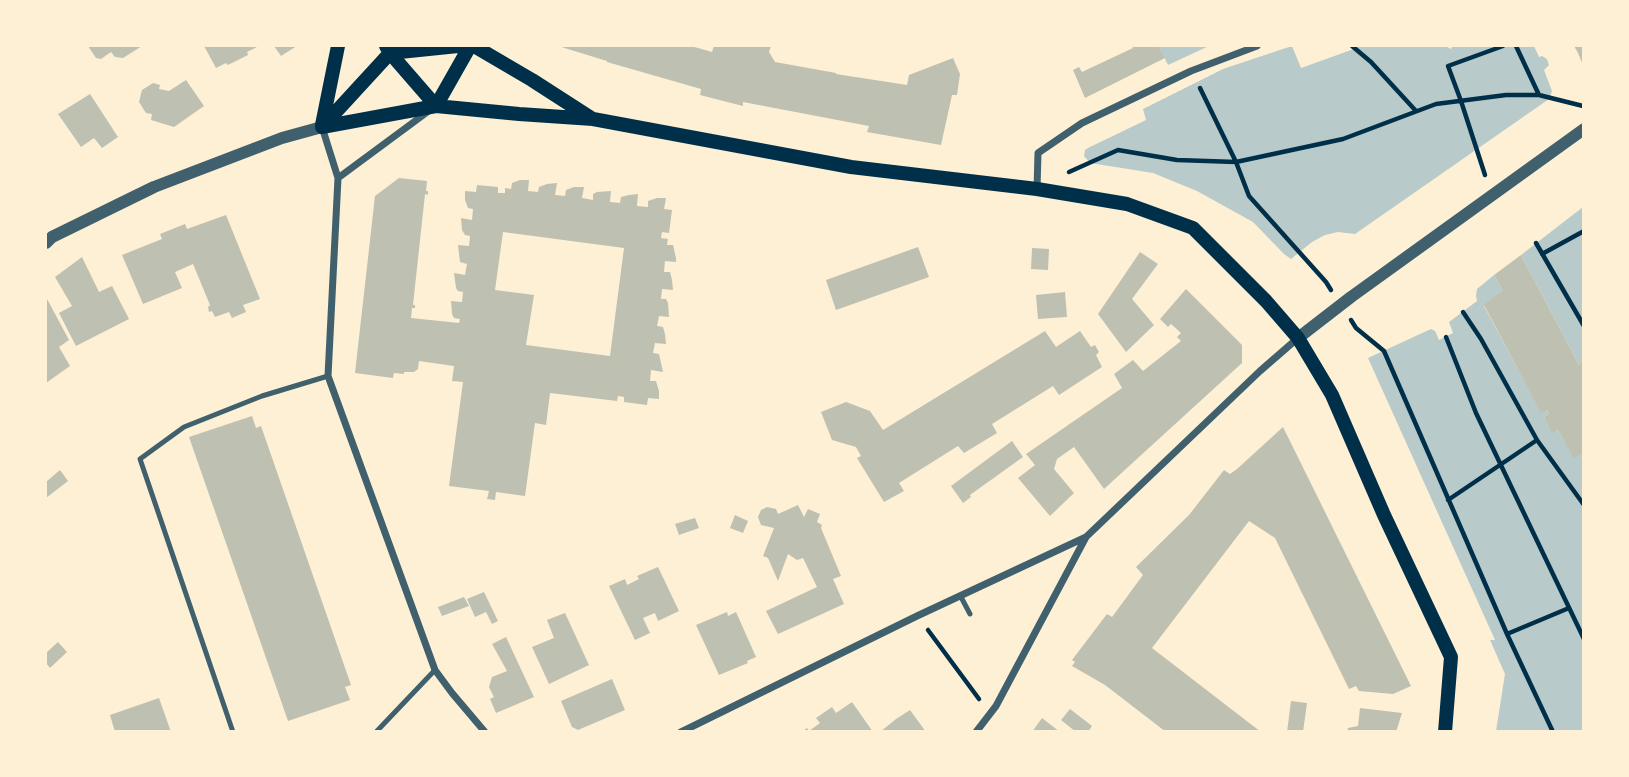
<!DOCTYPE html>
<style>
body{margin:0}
#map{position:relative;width:1629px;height:777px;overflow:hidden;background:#fdf0d5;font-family:Inter,sans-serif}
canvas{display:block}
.frame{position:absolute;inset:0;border:47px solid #fdf0d5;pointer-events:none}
</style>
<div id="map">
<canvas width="1629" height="777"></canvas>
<div class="frame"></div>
</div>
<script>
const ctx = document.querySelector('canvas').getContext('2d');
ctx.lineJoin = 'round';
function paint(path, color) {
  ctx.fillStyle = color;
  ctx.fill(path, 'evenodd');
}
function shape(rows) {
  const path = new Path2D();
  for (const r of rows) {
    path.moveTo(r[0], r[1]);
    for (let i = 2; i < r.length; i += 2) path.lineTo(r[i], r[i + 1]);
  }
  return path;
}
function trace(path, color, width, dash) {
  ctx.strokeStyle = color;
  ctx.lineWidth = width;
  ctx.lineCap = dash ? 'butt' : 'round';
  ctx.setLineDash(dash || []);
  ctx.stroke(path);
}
paint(shape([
 [1159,46,1209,46,1168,65],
 [1292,46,1301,68,1354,49,1353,46,1445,46,1451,49,1452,46,1534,46,1539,57,1542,56,1547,59,1549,65,1544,70,1552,91,1549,99,1355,234,1338,232,1325,235,1312,242,1291,259,1284,254,1253,222,1197,191,1153,173,1090,163,1084,156,1085,150,1088,148,1146,120,1143,109,1223,69],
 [1583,207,1584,362,1579,365,1521,255],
 [1494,275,1502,290,1484,306,1541,412,1547,410,1549,414,1544,417,1552,432,1558,430,1574,458,1583,453,1583,731,1496,731,1505,674,1490,640,1495,640,1368,358,1431,329,1435,331,1439,340,1453,333,1449,322,1477,301,1476,296,1477,289]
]), '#b9caca');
paint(shape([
 [88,46,142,46,123,58,115,57,111,52,101,59,96,58],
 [204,46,259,46,247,52,248,55,228,65,226,63,216,68],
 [274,46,297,46,281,56],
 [558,46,691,46,712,52,714,46,771,46,769,52,775,62,836,73,836,74,907,85,909,75,953,58,960,74,957,95,952,95,941,145,867,132,869,126,743,102,743,106,700,95,701,89,607,62,607,61],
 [1132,46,1159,46,1165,58,1085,98,1073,70,1079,67,1082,72,1133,48],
 [1574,46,1583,46,1583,65,1578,53],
 [186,80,204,106,174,127,151,120,152,114,146,113,139,102,142,90,153,83,160,85,159,89,169,91],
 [90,94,118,137,102,148,94,138,81,147,58,114],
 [399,178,427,181,426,191,428,191,428,195,425,194,413,305,415,305,415,308,412,308,411,318,459,323,460,319,454,318,452,314,451,301,462,302,463,292,458,291,456,288,454,273,465,275,467,264,460,262,458,245,469,246,470,236,465,235,462,230,461,218,472,220,473,209,468,208,465,200,465,191,476,192,477,185,498,187,498,193,505,193,505,188,511,189,512,183,520,180,529,180,528,191,538,192,539,187,547,184,557,183,555,195,565,196,566,190,574,187,584,187,582,198,593,200,593,194,597,192,611,191,610,202,620,203,621,197,629,195,638,194,637,206,648,207,648,201,657,198,666,198,664,209,672,210,669,233,662,232,661,238,668,239,667,245,673,245,676,258,676,262,665,261,664,272,670,272,672,280,673,290,662,289,661,299,666,299,668,303,669,317,659,316,657,326,663,327,665,334,666,344,655,343,653,353,659,354,663,372,651,370,650,381,656,381,659,391,659,399,648,398,647,405,624,402,624,397,618,396,617,401,550,393,546,425,535,423,525,496,496,492,495,500,487,499,489,491,449,486,463,382,452,381,454,366,419,361,418,369,414,372,404,372,404,374,394,373,393,378,355,373,375,196],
 [503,232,624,248,610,356,526,345,534,295,495,290],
 [226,215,260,299,243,305,246,312,232,318,229,312,215,317,212,311,209,312,208,307,210,305,193,264,175,272,182,288,143,304,122,255,162,239,160,234,185,224,187,229],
 [918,247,929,277,836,310,826,280],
 [1032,248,1049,249,1048,270,1031,269],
 [1140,252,1158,264,1132,299,1154,325,1126,352,1098,314],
 [1521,255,1579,365,1583,362,1583,453,1574,459,1558,430,1552,433,1544,417,1549,414,1547,410,1541,413,1484,305,1502,290,1494,275],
 [82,257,99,292,112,286,129,319,76,346,59,313,72,306,55,277],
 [1186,289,1242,345,1242,363,1104,489,1074,447,1057,459,1054,469,1074,493,1050,516,1018,478,1035,465,1026,454,1122,388,1114,374,1133,360,1143,371,1181,341,1177,337,1181,333,1171,324,1168,327,1160,319],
 [1065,292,1067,317,1038,319,1036,295],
 [46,297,69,340,59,347,70,366,46,383],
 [1045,331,1056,347,1080,331,1091,347,1095,345,1099,352,1096,355,1102,367,1059,395,1053,386,992,424,997,433,964,453,958,446,899,483,904,491,884,502,857,458,861,456,856,447,832,440,821,412,846,402,870,411,883,430],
 [252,416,256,428,261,426,351,685,345,687,350,700,288,721,189,437],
 [1283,427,1411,686,1393,694,1359,691,1356,686,1349,689,1275,538,1249,521,1152,648,1261,732,1166,732,1105,685,1072,666,1075,662,1072,660,1107,614,1112,617,1143,575,1136,567,1189,515,1224,470,1230,474,1237,469],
 [1012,441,1023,457,970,495,971,497,963,503,951,486],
 [60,470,68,481,46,498,46,482],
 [798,505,804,517,808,509,820,514,817,522,822,525,821,528,841,576,833,579,844,604,778,634,766,611,817,587,803,558,797,560,788,554,778,581,768,558,763,556,774,528,761,525,758,517,761,510,767,507,776,509,778,514],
 [735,515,748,521,743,533,730,528],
 [695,518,699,528,679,535,675,524],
 [658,567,679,611,658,621,655,613,643,618,650,633,635,640,609,586,625,579,627,585,639,579,637,576],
 [484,592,498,621,492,624,486,612,475,617,467,599],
 [464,597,469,606,442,616,438,607],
 [727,612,728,616,736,612,756,657,747,661,748,663,719,675,696,625],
 [565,613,589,665,549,684,532,647,554,638,547,620],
 [506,637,534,697,496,713,490,699,494,697,489,687,492,677,507,671,492,644],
 [58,642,67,652,50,668,46,663,46,653],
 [612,679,625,710,578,730,572,727,561,701],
 [159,698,171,732,115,732,110,715],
 [1291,701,1307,703,1303,732,1287,732],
 [852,702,873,732,802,732,807,728,809,731,820,723,816,718,832,707,836,713],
 [1360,708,1402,713,1396,732,1347,732,1348,728,1358,726],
 [1070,709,1092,726,1088,732,1076,732,1061,720],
 [910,710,926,732,880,732,896,719],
 [1042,718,1060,732,1032,732]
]), '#bec0b2');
trace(shape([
 [1352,46,1371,62,1416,111],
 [1516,46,1539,95],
 [1200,88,1236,162,1249,196,1326,282,1331,290],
 [1069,172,1118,150,1177,160,1236,162,1343,139,1436,104,1506,95,1539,95,1583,106],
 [1485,175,1461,101,1448,66,1503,46],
 [1536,243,1584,326],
 [1542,254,1584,231],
 [1463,312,1481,339,1537,440,1584,505],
 [1351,320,1356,328,1384,351,1507,634,1553,732],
 [1446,337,1476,413,1584,639],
 [1448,500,1537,440],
 [928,630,979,699],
 [1507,634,1569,608]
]), '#003049', 4.5);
trace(shape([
 [961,597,970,614],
 [233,732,140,459,184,427,262,396,328,376],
 [376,732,435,670]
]), '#3f606c', 5);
trace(shape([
 [322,127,338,178,328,376,435,670,452,693,485,732],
 [338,178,430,110],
 [1037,189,1038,153,1082,123,1191,71,1257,46],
 [681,732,917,616,1086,537],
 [976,732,996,706,1086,537,1260,371,1298,338]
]), '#3f606c', 7);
trace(shape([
 [46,243,52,237,154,187,282,138,322,127],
 [1298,338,1351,297,1584,129]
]), '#3f606c', 12);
trace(shape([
 [386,46,390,53,436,106,519,114,593,119,851,167,1037,189,1127,204,1193,228,1266,301,1298,338,1332,395,1384,515,1451,657,1445,732],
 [474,46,532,80,591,118],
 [322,125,338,46],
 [322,127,436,106,470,46],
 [322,127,390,53,458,46]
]), '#003049', 14);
</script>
